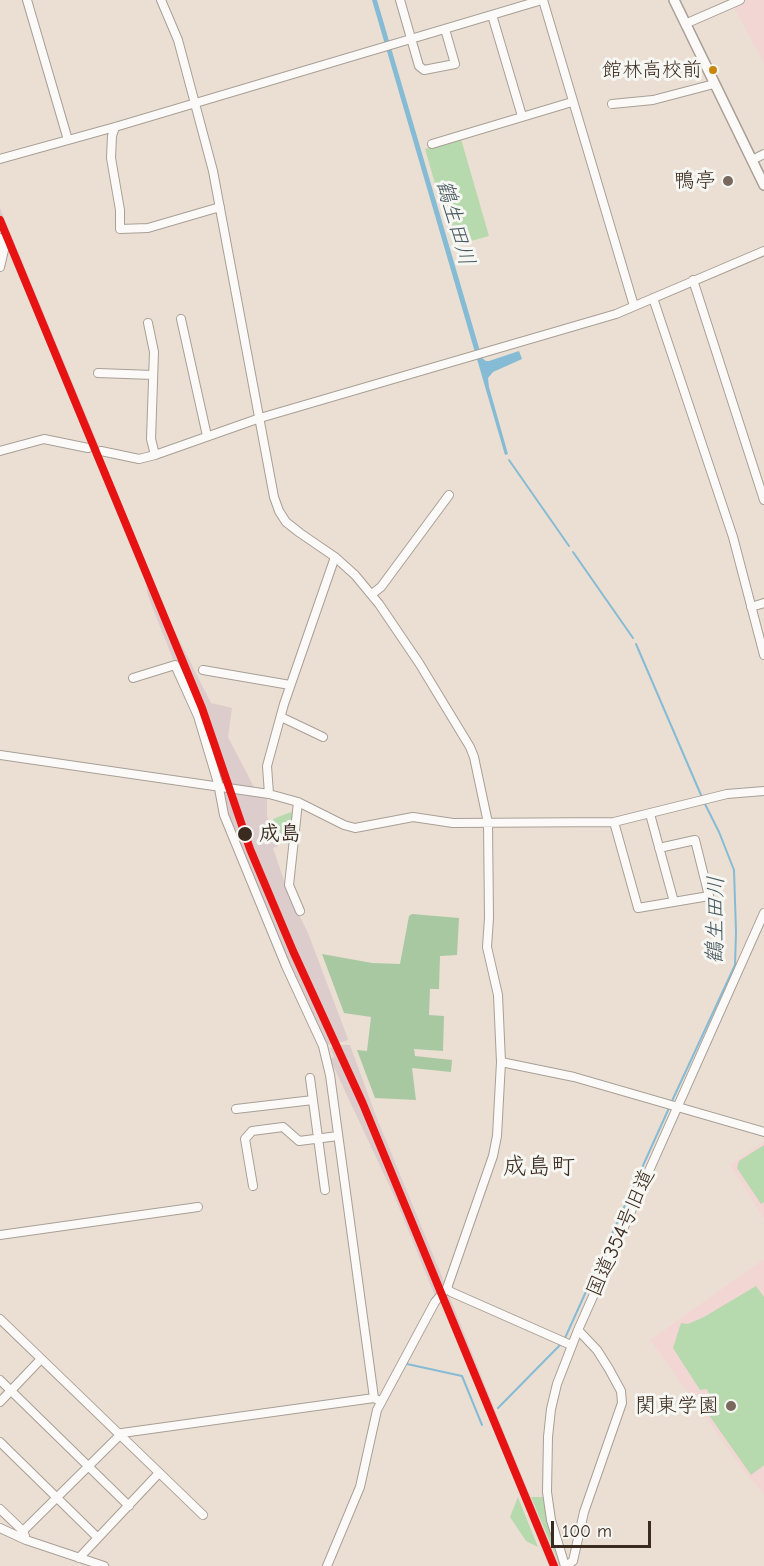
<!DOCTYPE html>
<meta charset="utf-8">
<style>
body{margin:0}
#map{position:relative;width:764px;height:1566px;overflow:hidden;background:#ebdfd3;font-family:"Comic Neue",sans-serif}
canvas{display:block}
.scale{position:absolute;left:551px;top:1521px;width:100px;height:27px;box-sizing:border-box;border:3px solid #3b2a1e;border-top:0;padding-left:8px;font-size:18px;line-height:21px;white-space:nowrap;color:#3b2a1e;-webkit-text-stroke:4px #f6f6f2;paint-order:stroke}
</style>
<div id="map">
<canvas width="764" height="1566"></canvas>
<div class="scale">100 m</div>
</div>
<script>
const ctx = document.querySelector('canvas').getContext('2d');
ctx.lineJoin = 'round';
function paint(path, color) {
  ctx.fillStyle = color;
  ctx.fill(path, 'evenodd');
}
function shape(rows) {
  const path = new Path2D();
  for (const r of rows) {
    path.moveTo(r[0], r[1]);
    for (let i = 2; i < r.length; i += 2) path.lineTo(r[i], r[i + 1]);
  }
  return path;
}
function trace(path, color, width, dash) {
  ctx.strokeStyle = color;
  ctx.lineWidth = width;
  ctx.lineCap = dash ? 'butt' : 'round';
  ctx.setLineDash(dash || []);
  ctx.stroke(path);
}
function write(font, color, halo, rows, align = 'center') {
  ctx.font = font + ' "Comic Neue","Klee One",sans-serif';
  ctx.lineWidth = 6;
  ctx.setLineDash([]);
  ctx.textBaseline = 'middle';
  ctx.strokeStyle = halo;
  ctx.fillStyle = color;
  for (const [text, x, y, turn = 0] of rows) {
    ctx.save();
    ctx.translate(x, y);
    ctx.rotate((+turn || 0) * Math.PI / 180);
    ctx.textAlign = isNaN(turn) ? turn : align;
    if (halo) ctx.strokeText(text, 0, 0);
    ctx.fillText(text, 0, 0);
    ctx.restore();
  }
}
paint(shape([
 [747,0,764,0,764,63,733,6],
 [764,1141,764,1219,730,1165],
 [764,1259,764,1495,744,1471,650,1340]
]), '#f2d6d3');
paint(shape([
 [0,208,100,449,89,446,0,229],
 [93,451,101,454,174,630,211,703,232,708,228,737,255,789,220,785,213,762,215,759,212,750,209,750,148,596,145,579],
 [222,791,267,796,267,816,278,846,273,848,288,892,308,933,348,1039,346,1041,326,1045,289,967,226,815],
 [341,1045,350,1045,376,1116,443,1279,444,1284,443,1290,435,1296,396,1200,330,1059,334,1057,330,1048],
 [448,1293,498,1418,559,1566,549,1566,441,1300]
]), '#dcc');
paint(shape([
 [461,139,489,236,453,246,425,149],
 [291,812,293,813,290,834,282,836,273,819],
 [764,1145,764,1202,761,1204,737,1168,739,1161],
 [756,1286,764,1297,764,1465,751,1475,699,1401,709,1394,707,1389,700,1390,673,1348,681,1323,688,1324,704,1317],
 [518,1497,519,1500,538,1547,526,1541,510,1517],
 [531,1497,543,1497,552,1542,560,1566]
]), '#b7d9ae');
paint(shape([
 [412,914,459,918,457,955,440,956,439,989,430,989,429,1015,444,1016,443,1051,414,1049,415,1056,452,1060,451,1072,412,1068,416,1100,375,1098,357,1050,367,1051,371,1017,344,1013,322,954,372,963,400,964,409,916]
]), '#a8c8a2');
paint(shape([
 [372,0,377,0,482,358,486,361,489,361,519,351,522,359,493,372,488,378,489,387,508,454,505,455]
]), '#85bbd4');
trace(shape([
 [509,460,569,546],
 [573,552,633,638],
 [636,644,701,795],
 [672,1101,735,965,736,932,734,870,719,832,705,804],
 [565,1338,669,1108],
 [407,1364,462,1376,482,1425],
 [498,1408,560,1345]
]), '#85bbd4', 2);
const minor = shape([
 [27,0,68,140],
 [161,0,178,40,213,171,274,497,279,511,286,522,300,533,335,557,355,575,379,604,419,663,470,747,474,757,488,823,489,918,487,947,498,995,501,1062,497,1136,493,1156,447,1288,435,1302,377,1410,360,1487,327,1566],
 [400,0,419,66,424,70,455,64,445,29],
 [543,0,634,306],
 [492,15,522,116],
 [685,24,740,0],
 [612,104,653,100,714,84],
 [115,127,112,136,111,158,120,210,120,229,148,228,220,207],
 [432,144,572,102],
 [0,159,115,127,542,0],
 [752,160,764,154],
 [0,238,4,250,0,267],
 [693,280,764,500],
 [653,298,733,537,764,655],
 [181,319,207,436],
 [148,323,154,352,151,439,155,455],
 [98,373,153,375],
 [0,451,44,439,88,448],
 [101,451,139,459,155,455,260,418,616,314,764,251],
 [335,557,284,704,267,766,269,794,298,802,344,825,355,828,413,817,453,823,614,822,727,794,764,791],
 [372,594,381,587,449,495],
 [751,607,764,603],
 [203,670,290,685],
 [133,678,175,665,198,716,218,783,224,815,286,966,323,1046,330,1075,374,1398,380,1401],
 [281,717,323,737],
 [0,755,269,794],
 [298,802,289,885,300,911],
 [650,814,674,902],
 [614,822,638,908,709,896,695,840,659,848],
 [501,1062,574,1077,764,1132],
 [310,1078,325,1190],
 [236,1109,313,1100],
 [253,1186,245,1139,252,1131,283,1127,299,1141,338,1136],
 [0,1235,198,1207],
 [447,1288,451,1292,571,1345],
 [0,1319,203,1515],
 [0,1380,129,1506],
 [0,1402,41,1359],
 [0,1442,97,1537],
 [0,1509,23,1531,25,1536],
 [0,1528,26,1540,104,1566],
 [23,1531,122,1433,374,1398],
 [79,1558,159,1473],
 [565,1566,551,1520,547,1492,548,1437,551,1409,557,1384,578,1330,764,913],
 [566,1566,573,1561,584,1512,622,1403,621,1391,609,1369,597,1350,578,1330]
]);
const major = shape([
 [674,0,764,185]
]);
trace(minor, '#a89f96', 10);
trace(major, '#a89f96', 12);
trace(minor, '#fcfaf8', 8);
trace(major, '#fcfaf8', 9);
trace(shape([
 [0,220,202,708,250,849,293,951,363,1104,554,1566]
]), '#e71212', 8);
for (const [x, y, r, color] of [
 [713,70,5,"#c88708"],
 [728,181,6,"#79695d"],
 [245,834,8,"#3b2a1e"],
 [731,1406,6,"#79695d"]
]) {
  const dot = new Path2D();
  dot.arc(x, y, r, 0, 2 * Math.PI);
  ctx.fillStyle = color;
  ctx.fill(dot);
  trace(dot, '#f6f6f2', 2);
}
write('20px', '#3b2a1e', '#f6f6f2', [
 ["館林高校前",702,70]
], 'right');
write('21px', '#3b2a1e', '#f6f6f2', [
 ["鴨亭",716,181],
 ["関東学園",719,1406]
], 'right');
write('bold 21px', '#3b2a1e', '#f6f6f2', [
 ["成島",259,834]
], 'left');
write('21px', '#3b2a1e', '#f6f6f2', [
 ["国道354号旧道",621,1233,-66]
]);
write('italic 22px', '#46575e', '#f6f6f2', [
 ["鶴生田川",455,223,74],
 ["鶴生田川",716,920,-89]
]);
write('24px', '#3b2a1e', '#f6f6f2', [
 ["成島町",539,1167]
]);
</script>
